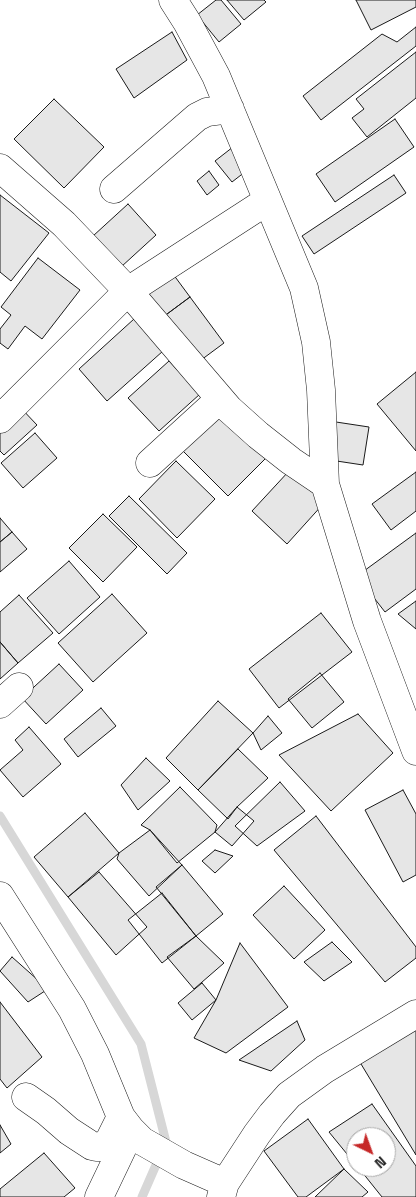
<!DOCTYPE html>
<style>
body{margin:0}
#map{position:relative;width:416px;height:1197px;overflow:hidden;background:#fff;font-family:"Space Grotesk",sans-serif}
canvas{display:block}
.north{position:absolute;left:346px;top:1127px;width:50px;height:50px;box-sizing:border-box;background:#fff;border:1px solid #a3a3a3;border-radius:50%;rotate:138deg;font-size:14px;font-weight:700;line-height:20px;text-align:center;color:#1a1a1a}
.north::after{content:'';display:block;margin:auto;width:18px;height:22px;background:#c62828;clip-path:polygon(50% 0,100% 100%,50% 72%,0 100%)}
</style>
<div id="map">
<canvas width="416" height="1197"></canvas>
<div class="north">N</div>
</div>
<script>
const ctx = document.querySelector('canvas').getContext('2d');
ctx.lineJoin = 'round';
function shape(rows) {
  const path = new Path2D();
  for (const r of rows) {
    path.moveTo(r[0], r[1]);
    for (let i = 2; i < r.length; i += 2) path.lineTo(r[i], r[i + 1]);
  }
  return path;
}
function trace(path, color, width, dash) {
  ctx.strokeStyle = color;
  ctx.lineWidth = width;
  ctx.lineCap = dash ? 'butt' : 'round';
  ctx.setLineDash(dash || []);
  ctx.stroke(path);
}
function paint(path, color) {
  ctx.fillStyle = color;
  ctx.fill(path, 'evenodd');
}
trace(shape([
 [0,816,141,1044,166,1142,142,1197]
]), '#d7d7d7', 9);
const building = shape([
 [216,0,221,0,241,24,219,42,197,15,216,0],
 [227,0,264,0,266,2,244,20,227,0],
 [356,0,416,0,416,7,371,30,356,0],
 [416,27,416,46,321,120,303,96,382,34,397,42,416,27],
 [172,32,187,60,134,98,116,69,172,32],
 [416,52,416,98,367,137,352,118,364,109,356,99,416,52],
 [54,99,104,147,64,188,14,139,54,99],
 [395,119,414,147,335,202,316,174,395,119],
 [233,147,250,168,232,182,215,161,233,147],
 [209,171,219,185,207,195,197,181,209,171],
 [394,175,406,193,314,254,302,236,394,175],
 [0,195,49,233,11,281,0,272,0,195],
 [128,204,156,235,121,267,93,236,128,204],
 [38,258,80,290,42,339,25,326,8,349,0,343,0,329,11,315,1,307,38,258],
 [173,274,190,297,163,317,146,293,173,274],
 [190,297,224,343,197,363,163,317,190,297],
 [134,319,163,351,107,401,79,369,134,319],
 [169,361,200,394,159,431,128,398,169,361],
 [416,372,416,451,377,404,416,372],
 [19,406,37,425,4,455,0,451,0,424,19,406],
 [223,408,269,455,228,496,181,449,223,408],
 [336,422,369,427,363,465,330,460,336,422],
 [35,433,57,458,23,488,1,463,35,433],
 [176,461,215,499,177,538,139,499,176,461],
 [289,471,324,503,287,544,252,511,289,471],
 [416,472,416,511,391,530,372,504,416,472],
 [129,496,187,553,167,574,109,516,129,496],
 [103,514,137,547,103,582,69,548,103,514],
 [0,518,12,532,0,542,0,518],
 [12,532,27,549,0,572,0,542,12,532],
 [416,533,416,589,385,612,357,576,416,533],
 [69,561,100,597,59,634,27,598,69,561],
 [112,594,147,633,93,682,58,643,112,594],
 [19,595,53,633,18,663,0,642,0,612,19,595],
 [416,601,416,629,398,614,416,601],
 [321,613,352,652,279,708,249,669,321,613],
 [0,642,18,663,0,679,0,642],
 [59,664,83,690,46,724,22,698,59,664],
 [320,673,344,702,312,728,288,699,320,673],
 [218,701,253,733,198,790,166,758,218,701],
 [101,708,116,726,78,757,64,739,101,708],
 [358,714,393,753,331,811,279,755,358,714],
 [268,716,282,733,261,750,253,733,268,716],
 [29,727,61,764,23,797,0,770,23,750,15,740,29,727],
 [238,749,268,778,237,807,228,819,198,790,238,749],
 [146,758,170,781,138,810,121,785,146,758],
 [280,782,305,811,257,846,235,826,280,782],
 [180,787,217,825,215,832,177,863,150,830,141,825,180,787],
 [403,790,416,814,416,875,403,882,365,810,403,790],
 [237,807,254,821,232,846,215,832,237,807],
 [85,813,119,853,68,897,34,857,85,813],
 [316,816,416,947,416,958,385,982,274,850,316,816],
 [150,830,182,865,149,896,117,859,119,853,150,830],
 [215,850,233,856,215,873,202,861,215,850],
 [182,865,223,914,196,936,156,887,182,865],
 [99,872,147,927,116,955,68,897,99,872],
 [284,886,325,930,294,959,253,915,284,886],
 [162,893,196,936,162,963,128,920,162,893],
 [196,936,224,963,194,989,167,957,196,936],
 [332,942,352,962,324,981,304,962,332,942],
 [240,943,288,1007,226,1053,194,1038,216,1000,240,943],
 [12,957,48,989,28,1002,0,971,12,957],
 [202,983,216,1000,192,1020,178,1003,202,983],
 [0,1002,42,1057,7,1088,0,1079,0,1002],
 [297,1021,305,1040,271,1071,239,1060,297,1021],
 [416,1024,416,1155,358,1059,416,1024],
 [372,1104,416,1166,416,1197,382,1197,358,1167,386,1167,386,1137,356,1137,356,1165,329,1132,372,1104],
 [308,1119,344,1169,306,1197,298,1197,264,1151,308,1119],
 [0,1125,11,1144,0,1153,0,1125],
 [44,1153,75,1188,64,1197,0,1197,0,1189,44,1153],
 [344,1169,368,1192,362,1197,315,1197,344,1169]
]);
paint(building, '#e6e6e6');
trace(building, '#1a1a1a', 1);
const minor = shape([
 [173,0,187,22,216,76,304,288,316,342,321,390,325,484,367,621,416,751],
 [0,168,64,224,128,291,229,409,258,435,291,461,325,484],
 [114,189,197,117,207,112,230,109],
 [0,419,128,291,267,201],
 [150,463,220,399],
 [0,704,19,687],
 [0,896,72,1009,95,1054,121,1117,131,1130,142,1141,184,1165,225,1183],
 [26,1097,46,1111,69,1131,92,1146,96,1147,101,1147,109,1141,121,1117],
 [99,1197,131,1130],
 [221,1197,225,1183,257,1134,272,1114,289,1095,325,1069,416,1014]
]);
trace(minor, '#1a1a1a', 29);
trace(minor, '#fff', 28);
</script>
